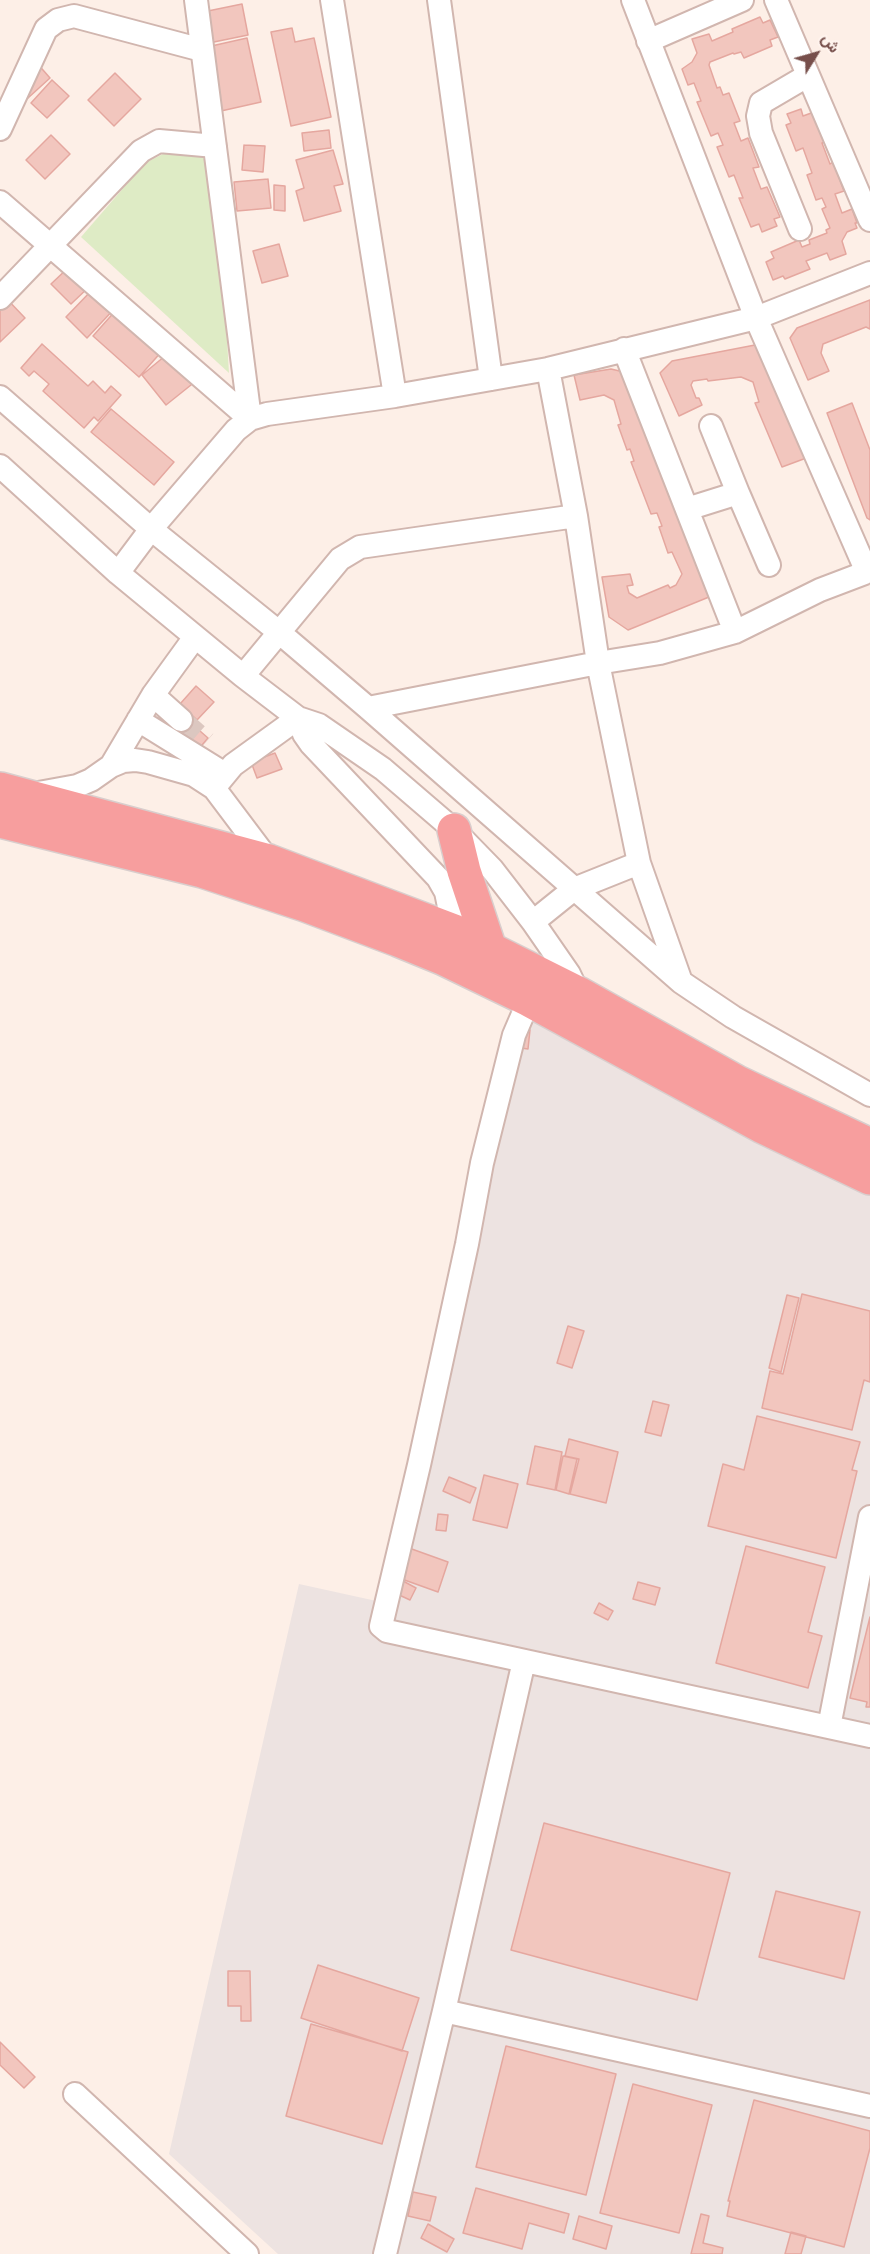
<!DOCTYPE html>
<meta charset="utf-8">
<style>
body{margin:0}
#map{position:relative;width:870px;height:2254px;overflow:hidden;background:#fdefe7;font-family:Cabin,Vazirmatn,sans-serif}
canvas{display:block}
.north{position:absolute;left:786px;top:24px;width:60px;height:60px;-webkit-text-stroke:4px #fff4ee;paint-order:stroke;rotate:53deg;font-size:16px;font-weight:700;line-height:24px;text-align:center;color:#774f4b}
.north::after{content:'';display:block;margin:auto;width:21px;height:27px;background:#774f4b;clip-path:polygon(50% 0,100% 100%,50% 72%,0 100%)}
</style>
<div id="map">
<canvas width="870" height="2254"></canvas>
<div class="north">ش</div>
</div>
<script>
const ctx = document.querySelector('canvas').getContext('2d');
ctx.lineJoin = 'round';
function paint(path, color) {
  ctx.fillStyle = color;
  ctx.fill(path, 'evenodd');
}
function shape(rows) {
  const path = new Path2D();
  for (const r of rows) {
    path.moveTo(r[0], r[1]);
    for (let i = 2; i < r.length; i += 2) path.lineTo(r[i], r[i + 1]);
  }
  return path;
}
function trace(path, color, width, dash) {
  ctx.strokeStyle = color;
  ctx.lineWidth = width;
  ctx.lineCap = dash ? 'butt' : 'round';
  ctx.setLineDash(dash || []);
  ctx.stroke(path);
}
paint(shape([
 [516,998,870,1186,870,2254,278,2254,169,2154,299,1584,381,1602]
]), '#ede3e1');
paint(shape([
 [167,152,216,158,229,373,81,237,145,163]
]), '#deebc5');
const building = shape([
 [242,4,248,35,209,43,203,12,242,4],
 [760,17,763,23,770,20,778,37,770,40,772,46,744,58,741,52,734,54,733,53,710,62,709,65,717,88,720,87,723,95,729,93,740,121,734,123,741,141,748,138,759,167,753,168,761,189,767,187,780,217,774,219,777,226,762,232,759,224,751,227,739,198,743,198,734,175,729,177,717,147,723,145,718,133,711,136,697,102,701,101,694,83,688,85,682,69,692,62,697,53,692,39,709,34,712,41,733,32,732,29,760,17],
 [292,28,295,42,314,38,331,117,291,126,271,32,292,28],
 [247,38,261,102,221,111,207,47,247,38],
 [36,62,50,78,28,98,14,82,36,62],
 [115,73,141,99,114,126,88,100,115,73],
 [52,80,69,96,47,118,31,103,52,80],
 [801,109,803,116,814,112,825,142,822,143,830,164,833,162,844,191,835,194,842,213,852,209,857,223,855,223,857,228,847,232,842,241,846,254,830,260,827,253,806,261,810,269,785,279,783,276,773,280,766,262,774,258,771,252,799,240,802,247,810,244,809,240,827,233,826,230,830,228,822,209,826,207,822,198,816,200,807,175,812,173,803,148,796,151,786,125,791,123,787,114,801,109],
 [329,130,331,148,304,151,302,133,329,130],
 [51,135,70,154,45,179,26,160,51,135],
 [244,145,265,146,263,172,242,170,244,145],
 [333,150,343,184,334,186,341,211,304,221,296,191,304,188,296,160,333,150],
 [268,179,271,208,237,211,234,182,268,179],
 [274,185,285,186,285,211,274,210,274,185],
 [279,244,288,276,262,283,253,251,279,244],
 [70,266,90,286,71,304,51,284,70,266],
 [92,290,116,307,87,338,66,317,92,290],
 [4,296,25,318,0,342,0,300,4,296],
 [870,300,870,329,866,327,823,344,821,353,829,371,808,380,790,338,797,328,870,300],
 [117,309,163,350,139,377,93,336,117,309],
 [42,344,88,386,93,381,105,393,111,386,121,395,98,421,94,417,84,428,43,391,49,384,34,371,29,376,21,368,42,344],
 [755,345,768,352,809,457,782,467,755,403,759,402,753,382,741,377,708,381,707,379,693,381,691,385,696,398,699,398,702,405,679,416,660,373,672,361,755,345],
 [171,351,196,381,166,405,142,375,171,351],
 [611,369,628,373,709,597,628,630,609,617,602,577,630,574,633,585,627,586,629,593,637,598,668,585,670,588,676,585,682,574,672,552,668,553,659,527,662,526,657,513,651,514,631,462,634,461,630,449,627,450,618,425,621,424,614,400,604,395,580,400,574,375,611,369],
 [852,403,870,450,870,520,867,518,827,413,852,403],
 [111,409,174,462,154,485,91,432,111,409],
 [196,686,214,702,197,720,180,704,196,686],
 [184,717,208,738,197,751,172,730,184,717],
 [275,753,282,769,257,778,251,762,275,753],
 [523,1029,530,1030,528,1049,521,1048,523,1029],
 [802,1294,870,1311,870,1382,864,1380,852,1430,762,1408,770,1371,783,1374,802,1294],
 [787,1295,799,1298,781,1372,769,1368,787,1295],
 [568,1326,584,1331,572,1368,557,1363,568,1326],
 [653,1401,669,1405,661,1436,645,1432,653,1401],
 [757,1416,860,1442,852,1470,857,1471,836,1558,708,1526,723,1464,744,1470,757,1416],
 [569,1439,618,1452,606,1503,570,1494,579,1459,565,1456,569,1439],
 [535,1446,562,1452,555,1490,527,1484,535,1446],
 [563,1456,577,1459,569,1494,556,1490,563,1456],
 [484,1475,518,1484,507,1528,473,1520,484,1475],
 [449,1477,476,1488,470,1503,443,1491,449,1477],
 [438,1514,448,1515,446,1531,436,1530,438,1514],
 [746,1546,825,1567,808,1632,822,1636,808,1688,716,1663,746,1546],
 [409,1548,448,1562,438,1592,399,1578,409,1548],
 [403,1581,416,1588,410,1600,397,1594,403,1581],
 [638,1582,660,1588,655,1605,633,1599,638,1582],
 [599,1603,613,1611,608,1620,594,1613,599,1603],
 [870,1617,870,1707,866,1707,867,1702,850,1698,870,1617],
 [544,1823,730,1873,697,2000,511,1950,544,1823],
 [776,1891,860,1912,844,1979,759,1957,776,1891],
 [318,1965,419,1998,402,2051,301,2018,318,1965],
 [228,1971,250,1971,251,2021,241,2021,241,2006,228,2006,228,1971],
 [311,2024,408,2052,382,2144,286,2116,311,2024],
 [0,2042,35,2077,24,2088,0,2065,0,2042],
 [506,2046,616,2074,586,2195,476,2167,506,2046],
 [633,2084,712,2105,679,2233,600,2213,633,2084],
 [754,2100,870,2131,870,2148,844,2247,727,2216,730,2201,728,2201,754,2100],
 [476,2188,569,2214,564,2233,529,2223,522,2249,463,2233,476,2188],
 [413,2192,436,2197,430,2221,408,2216,413,2192],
 [701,2214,709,2216,703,2243,723,2248,722,2254,691,2254,701,2214],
 [579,2216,612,2226,606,2249,573,2239,579,2216],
 [428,2224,454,2239,447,2252,421,2238,428,2224],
 [791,2232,806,2236,801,2254,785,2254,791,2232]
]);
paint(building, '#f2c6be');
trace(building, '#e5a79f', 1.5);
trace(shape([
 [181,720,206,742]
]), '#dcc7c0', 22, [22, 11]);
const minor = shape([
 [196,0,250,419],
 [332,0,395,396],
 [439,0,491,379],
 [633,0,756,318,867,572],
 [776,0,870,220],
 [648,41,742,0],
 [0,129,46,29,58,20,74,16,202,50],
 [0,202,250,419],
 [800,229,761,133,758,116,761,103,807,76],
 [0,298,141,151,159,141,215,146],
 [624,349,735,632],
 [548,369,576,516,598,663,639,863,680,979],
 [0,397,151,529,280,633,368,708,681,982,733,1017,870,1095],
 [0,466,118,573,243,676,298,718,319,725,383,769,454,830,492,869,533,922,569,974,578,993],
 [738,493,769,565],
 [687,509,738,493,711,426],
 [118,573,151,529,236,430,250,419,267,414,395,396,548,369,756,318,870,273],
 [243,676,340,559,360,547,576,516],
 [153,695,181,720],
 [368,708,598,663,660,653,735,632,820,590,870,571],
 [298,718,304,734,311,744,438,878,446,892,454,931],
 [138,720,225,774],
 [111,766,153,695,195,637],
 [214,788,233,765,298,718],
 [33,794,77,786,91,780,111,766,123,761,135,760,148,762,194,775,214,788,269,861],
 [533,922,574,889,639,863],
 [529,1000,514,1035,482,1163,467,1244,419,1465,381,1626,387,1631,870,1736],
 [829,1727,870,1517],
 [444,2011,870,2106],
 [75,2094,247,2254],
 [385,2254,444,2011,524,1661]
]);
const highway = shape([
 [0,789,269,861,454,931,578,993,737,1082,870,1145],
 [0,821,202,871,305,905,398,940,442,958,529,1000,761,1126,870,1178],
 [454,830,464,871,490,949]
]);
trace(minor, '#d1b6af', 26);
trace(highway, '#d9cecd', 36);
trace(minor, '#fff', 22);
trace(highway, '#f79e9e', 33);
</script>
